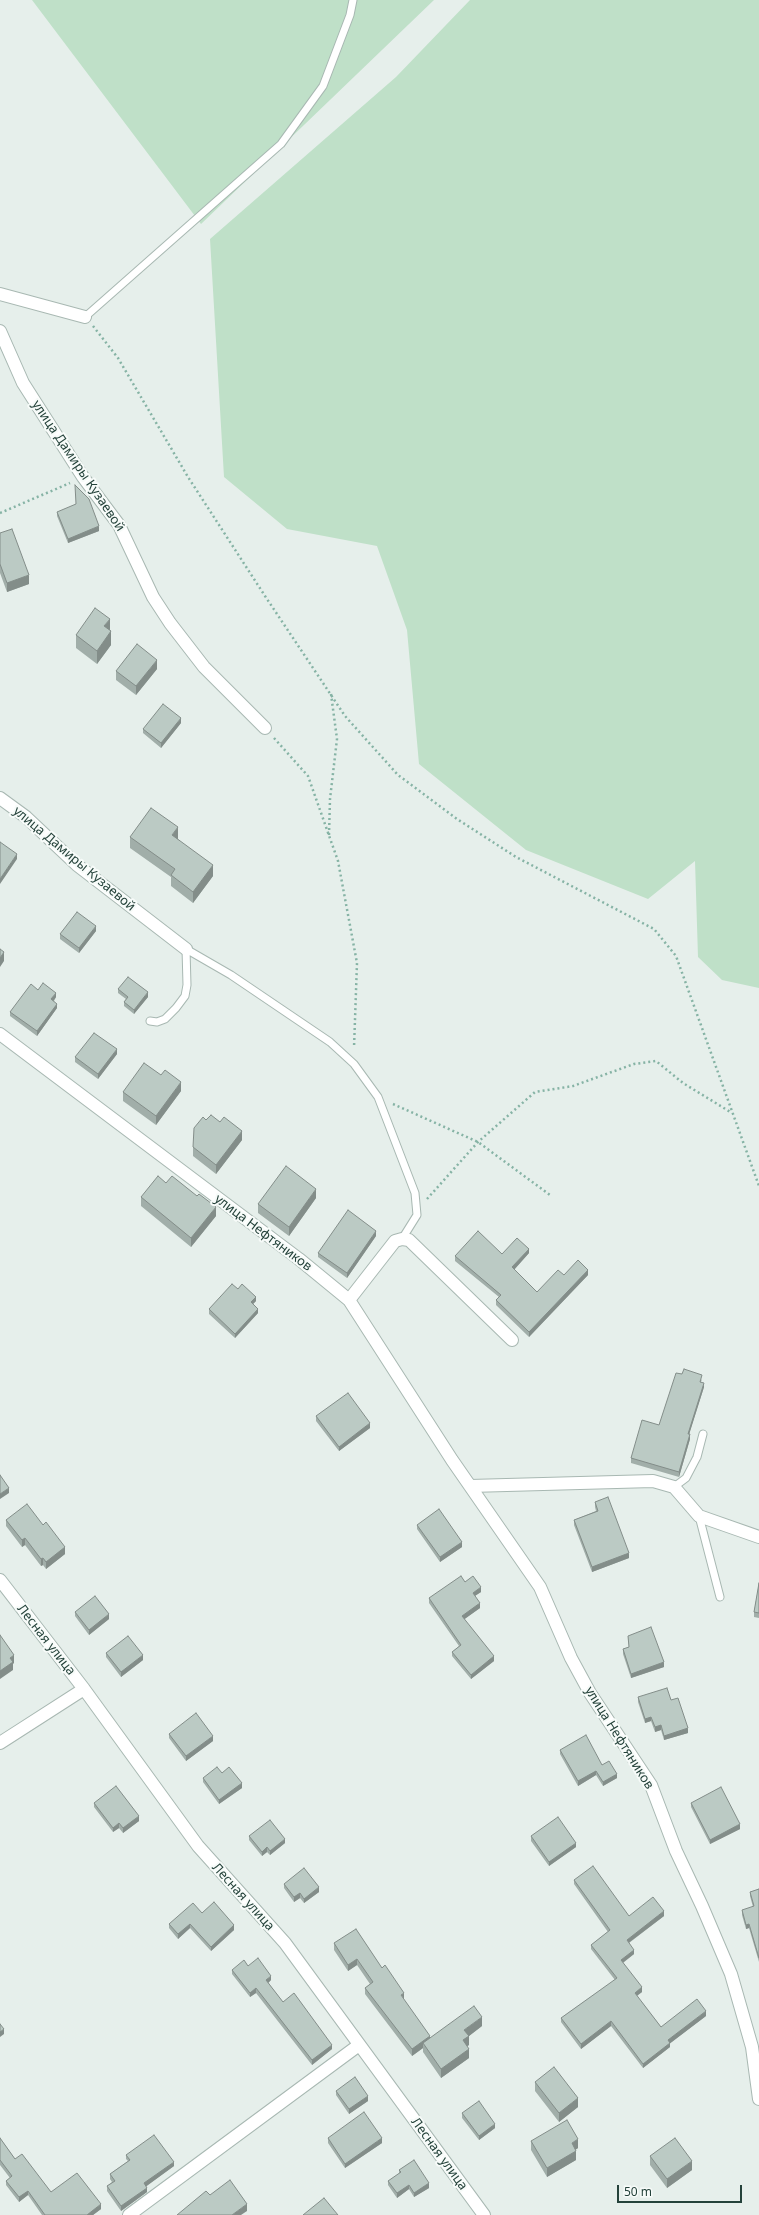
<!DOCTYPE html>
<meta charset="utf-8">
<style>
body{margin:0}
#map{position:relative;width:759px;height:2215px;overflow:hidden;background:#e6efeb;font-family:"Noto Sans",sans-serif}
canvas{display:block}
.scale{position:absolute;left:617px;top:2185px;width:125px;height:18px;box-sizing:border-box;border:2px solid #24423a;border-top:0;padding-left:5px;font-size:12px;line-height:14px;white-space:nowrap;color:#24423a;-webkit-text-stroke:3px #f7fbf9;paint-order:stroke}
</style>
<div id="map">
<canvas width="759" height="2215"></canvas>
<div class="scale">50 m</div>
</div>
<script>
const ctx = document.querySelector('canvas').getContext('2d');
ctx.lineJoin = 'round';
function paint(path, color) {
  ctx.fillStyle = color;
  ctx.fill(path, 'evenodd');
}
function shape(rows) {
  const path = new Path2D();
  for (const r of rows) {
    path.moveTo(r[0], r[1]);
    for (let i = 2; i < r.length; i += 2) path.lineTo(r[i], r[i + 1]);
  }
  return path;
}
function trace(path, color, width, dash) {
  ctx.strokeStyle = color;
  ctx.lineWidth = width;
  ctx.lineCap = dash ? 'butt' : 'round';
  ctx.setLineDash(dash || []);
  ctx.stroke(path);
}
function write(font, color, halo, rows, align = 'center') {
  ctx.font = font + ' "Noto Sans",sans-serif';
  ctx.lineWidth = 4;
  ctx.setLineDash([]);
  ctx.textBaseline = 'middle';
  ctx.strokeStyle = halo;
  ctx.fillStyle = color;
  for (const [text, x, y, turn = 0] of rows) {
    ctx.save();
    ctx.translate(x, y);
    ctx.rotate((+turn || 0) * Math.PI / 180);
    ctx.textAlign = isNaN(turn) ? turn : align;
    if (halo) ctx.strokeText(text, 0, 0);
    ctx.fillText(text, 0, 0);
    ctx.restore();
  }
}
paint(shape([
 [32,0,434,0,201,224],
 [470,0,759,0,759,988,722,980,698,957,695,861,648,899,526,850,419,764,407,630,377,546,287,529,224,477,210,239,396,77]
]), '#bfe0c8');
const lane = shape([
 [85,317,281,144,323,86,350,15,353,0],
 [186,949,231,975,330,1042,354,1064,378,1097,415,1193,417,1215,402,1239],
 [150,1021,157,1022,165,1019,176,1008,185,996,187,985,186,949],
 [674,1487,686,1478,697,1457,703,1434],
 [699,1516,720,1597]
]);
const street = shape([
 [0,294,85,317],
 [0,331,23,383,83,477,119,525,153,597,170,623,204,667,265,728],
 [0,798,26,817,77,865,186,949],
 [0,1034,299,1259,349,1300,452,1460,540,1587,571,1658,590,1693,651,1785,676,1851,702,1906,731,1974,752,2047,759,2099],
 [349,1300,395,1241,402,1239,409,1240,512,1340],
 [470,1486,653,1481,674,1487,699,1516,759,1537],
 [0,1580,84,1689,198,1846,285,1943,484,2215],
 [0,1743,84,1689],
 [129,2215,359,2045]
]);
trace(lane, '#a8b8b2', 9);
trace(street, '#a8b8b2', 14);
trace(shape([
 [93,326,118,358,188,477,265,596,345,716,398,775,457,819,516,857,654,929,676,956,759,1186],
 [0,513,70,483],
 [274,738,308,776,338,861,357,963,354,1048],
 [329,835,330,799,337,739,331,694],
 [393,1104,478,1142,550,1195],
 [427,1199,478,1142,535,1092,573,1086,634,1064,656,1061,683,1083,732,1113]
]), '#86b3a5', 2.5, [2, 3]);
trace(lane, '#fff', 7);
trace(street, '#fff', 12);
paint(shape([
 [57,512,99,531,68,543,57,516],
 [0,533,29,584,7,592,0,573],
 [110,630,111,645,97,664,76,648,76,635],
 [157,669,136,695,116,680,116,671],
 [181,723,161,748,143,733,143,729],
 [130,837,178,839,213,876,193,903,171,886,171,877,130,848],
 [96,931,79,953,60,939,60,934],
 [118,989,148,997,134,1014,124,1006,124,1002,126,999,118,993],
 [38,990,56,997,54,1001,57,1008,37,1036,10,1016,10,1012],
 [117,1054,98,1079,75,1062,75,1057],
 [181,1091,156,1125,123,1101,123,1092],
 [206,1120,220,1122,242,1140,216,1174,193,1156,193,1147],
 [166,1183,197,1196,216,1216,191,1247,141,1206,141,1197],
 [316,1198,289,1236,258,1213,258,1204],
 [376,1236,347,1278,318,1257,318,1253],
 [529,1253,514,1270,537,1292,564,1275,588,1275,529,1337,496,1305,496,1300,499,1297,455,1261,455,1256],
 [238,1289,256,1301,253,1304,258,1313,235,1338,209,1314,209,1309],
 [702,1379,701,1382,704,1387,689,1434,690,1439,679,1477,631,1463,631,1458,659,1425],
 [316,1416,370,1428,339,1451,316,1421],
 [595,1502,629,1558,592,1572,574,1525,574,1520,596,1511,595,1507],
 [6,1520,65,1554,46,1569,43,1565,41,1566,25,1545,22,1547,6,1526],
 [417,1525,462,1547,440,1562,417,1529],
 [465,1582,481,1592,475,1596,480,1608,464,1619,494,1661,471,1679,452,1656,452,1652,459,1646,429,1603,429,1598],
 [759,1583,759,1618,754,1617,754,1612],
 [75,1612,109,1619,89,1635,75,1616],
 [628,1636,664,1667,631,1678,623,1654,623,1649,629,1647],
 [106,1653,143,1660,121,1677,106,1657],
 [638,1697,671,1700,688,1733,664,1740,661,1730,655,1732,651,1721,645,1723,638,1702],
 [169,1734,213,1741,186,1761,169,1738],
 [560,1750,602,1765,617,1778,603,1786,596,1775,578,1786,560,1754],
 [222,1773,242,1788,219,1804,203,1782,203,1778],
 [94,1803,139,1821,123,1833,119,1828,113,1832,94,1807],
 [691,1803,740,1829,710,1844,691,1807],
 [249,1836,285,1843,270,1855,267,1852,262,1856,249,1840],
 [531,1836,576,1847,549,1866,531,1841],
 [574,1880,629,1916,664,1916,629,1943,634,1954,623,1963,642,1992,637,1996,661,2027,706,2016,670,2043,670,2047,643,2068,611,2026,581,2049,561,2022,561,2018,615,1980,591,1949,591,1945,608,1932,574,1884],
 [284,1884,319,1892,304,1903,300,1898,294,1902,284,1888],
 [759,1889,759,1962,749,1928,746,1929,742,1915,742,1910,753,1907,750,1896,750,1892],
 [202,1913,234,1930,211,1951,190,1928,178,1939,169,1928,169,1924],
 [334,1943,382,1968,430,2038,482,2026,469,2036,469,2045,467,2046,469,2058,441,2078,423,2052,423,2048,412,2056,365,1994,365,1988,370,1984,357,1965,348,1971,334,1950],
 [248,1966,271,1980,268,1983,283,2002,332,2049,312,2065,256,1993,250,1997,232,1974,232,1970],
 [535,2082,578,2107,559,2122,535,2091],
 [336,2091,368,2101,349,2114,336,2095],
 [462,2113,495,2128,479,2140,462,2118],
 [0,2138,15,2159,51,2192,101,2209,93,2215,42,2215,28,2195,19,2202,6,2185,6,2181,10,2178,0,2165],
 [328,2138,382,2143,345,2168,328,2143],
 [531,2141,578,2148,575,2150,576,2160,547,2177,531,2150],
 [126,2155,174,2166,146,2186,147,2192,121,2211,107,2191,107,2186,112,2182,110,2179,110,2174,128,2161,126,2159],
 [650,2156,692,2170,667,2188,650,2165],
 [399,2170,429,2188,414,2197,409,2189,397,2198,388,2185,388,2181,399,2174]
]), '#a1aea9');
paint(shape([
 [99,526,99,531,68,543,68,539],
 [29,575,29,584,7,592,7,583],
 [110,619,110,632,104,626],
 [111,631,111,645,97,664,97,651],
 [157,660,157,669,136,695,136,686],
 [181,718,181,723,161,748,161,743],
 [178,827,178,839,172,846,172,835],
 [17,854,17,859,0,884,0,879],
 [213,865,213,876,193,903,193,892],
 [96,926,96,931,79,953,79,948],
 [4,952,4,961,0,967,0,958],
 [148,992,148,997,134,1014,134,1010],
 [56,993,56,997,51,1004,51,999],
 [57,1004,57,1008,37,1036,37,1031],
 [117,1049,117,1054,98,1079,98,1074],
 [181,1082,181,1091,156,1125,156,1116],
 [242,1131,242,1140,216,1174,216,1165],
 [316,1189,316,1198,289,1236,289,1227],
 [216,1207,216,1216,191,1247,191,1238],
 [376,1231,376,1236,347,1278,347,1273],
 [529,1249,529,1253,512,1272,512,1267],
 [588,1270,588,1275,529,1337,529,1332],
 [256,1297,256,1301,251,1306,251,1302],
 [258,1309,258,1313,235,1338,235,1334],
 [704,1383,704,1387,688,1438,688,1434],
 [370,1423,370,1428,339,1451,339,1447],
 [690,1434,690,1439,679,1477,679,1472],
 [9,1488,9,1493,0,1499,0,1494],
 [25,1538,25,1545,22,1547,22,1540],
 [462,1542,462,1547,440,1562,440,1557],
 [65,1547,65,1554,46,1569,46,1562],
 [629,1553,629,1558,592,1572,592,1567],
 [43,1558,43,1565,41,1566,41,1559],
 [481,1587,481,1592,473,1597,473,1593],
 [480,1603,480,1608,462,1621,462,1616],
 [109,1614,109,1619,89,1635,89,1630],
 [14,1655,14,1663,13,1664,13,1670,0,1679,0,1671,10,1658],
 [143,1655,143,1660,121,1677,121,1672],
 [494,1656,494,1661,471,1679,471,1675],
 [664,1662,664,1667,631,1678,631,1674],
 [651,1717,651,1721,645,1723,645,1719],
 [661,1725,661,1730,655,1732,655,1727],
 [688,1728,688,1733,664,1740,664,1736],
 [213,1736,213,1741,186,1761,186,1756],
 [596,1771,596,1775,578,1786,578,1781],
 [617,1774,617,1778,603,1786,603,1782],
 [242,1783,242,1788,219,1804,219,1800],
 [139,1816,139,1821,123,1833,123,1828],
 [119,1823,119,1828,113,1832,113,1828],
 [740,1824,740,1829,710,1844,710,1840],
 [285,1839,285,1843,270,1855,270,1851],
 [576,1843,576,1847,549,1866,549,1862],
 [267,1847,267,1852,262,1856,262,1852],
 [319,1887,319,1892,304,1903,304,1899],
 [300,1893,300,1898,294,1902,294,1897],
 [664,1911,664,1916,627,1944,627,1940],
 [190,1924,190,1928,178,1939,178,1934],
 [749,1924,749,1928,746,1929,746,1925],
 [234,1925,234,1930,211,1951,211,1947],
 [634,1950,634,1954,621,1964,621,1960],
 [357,1959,357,1965,348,1971,348,1965],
 [271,1976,271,1980,266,1985,266,1980],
 [642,1987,642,1992,635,1997,635,1993],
 [256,1988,256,1993,250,1997,250,1993],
 [404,1993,404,1999,401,1995],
 [706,2011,706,2016,668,2045,668,2040],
 [482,2017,482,2026,469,2036,469,2045,463,2049,463,2040,464,2030],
 [611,2021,611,2026,581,2049,581,2044],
 [4,2029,4,2034,0,2037,0,2032],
 [430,2036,430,2042,423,2043,423,2048,412,2056,412,2049],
 [670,2043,670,2047,643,2068,643,2064],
 [332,2045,332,2049,312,2065,312,2060],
 [469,2049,469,2058,441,2078,441,2069],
 [368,2096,368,2101,349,2114,349,2109],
 [578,2098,578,2107,559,2122,559,2113],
 [495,2124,495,2128,479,2140,479,2136],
 [382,2138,382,2143,345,2168,345,2164],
 [578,2139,578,2148,572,2152,572,2143],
 [576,2151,576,2160,547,2177,547,2168],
 [692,2161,692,2170,667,2188,667,2179],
 [174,2162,174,2166,144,2188,144,2183],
 [429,2183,429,2188,414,2197,414,2193],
 [409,2185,409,2189,397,2198,397,2193],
 [147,2188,147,2192,121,2211,121,2206],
 [28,2191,28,2195,19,2202,19,2197],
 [101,2204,101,2209,93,2215,87,2215],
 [247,2204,247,2211,241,2215,232,2215]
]), '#838d89');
const building = shape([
 [75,485,89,499,99,526,68,539,57,512,76,504,75,485],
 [12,529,29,575,7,583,0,564,0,533,12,529],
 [95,608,110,619,104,626,111,631,97,651,76,635,95,608],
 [137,644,157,660,136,686,116,671,137,644],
 [163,704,181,718,161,743,143,729,163,704],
 [151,808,178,827,172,835,213,865,193,892,171,875,175,869,130,837,151,808],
 [0,842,17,854,0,879,0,842],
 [77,912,96,926,79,948,60,934,77,912],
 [0,949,4,952,0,958,0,949],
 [128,977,148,992,134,1010,124,1002,128,997,118,989,128,977],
 [43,983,56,993,51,999,57,1004,37,1031,10,1012,31,984,38,990,43,983],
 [94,1033,117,1049,98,1074,75,1057,94,1033],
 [144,1063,161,1075,165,1070,181,1082,156,1116,123,1092,144,1063],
 [211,1115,220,1122,224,1117,242,1131,216,1165,193,1147,194,1128,203,1117,206,1120,211,1115],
 [286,1166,316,1189,289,1227,258,1204,286,1166],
 [158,1176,166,1183,172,1176,197,1196,199,1194,216,1207,191,1238,141,1197,158,1176],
 [348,1210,376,1231,347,1273,318,1253,348,1210],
 [478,1231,502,1254,517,1238,529,1249,512,1267,537,1292,558,1270,564,1275,578,1260,588,1270,529,1332,496,1300,501,1295,455,1256,478,1231],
 [232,1284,238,1289,242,1284,256,1297,251,1302,258,1309,235,1334,209,1309,232,1284],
 [684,1369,702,1375,700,1382,704,1383,688,1434,690,1434,679,1472,631,1458,642,1420,659,1425,676,1373,682,1374,684,1369],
 [348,1393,370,1423,339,1447,316,1416,348,1393],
 [0,1475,9,1488,0,1494,0,1475],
 [608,1497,629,1553,592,1567,574,1520,598,1511,595,1502,608,1497],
 [27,1504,43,1525,46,1522,65,1547,46,1562,43,1558,41,1559,25,1538,22,1540,6,1520,27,1504],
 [439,1509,462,1542,440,1557,417,1525,439,1509],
 [461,1576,465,1582,473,1576,481,1587,473,1593,480,1603,462,1616,494,1656,471,1675,452,1652,461,1645,429,1598,461,1576],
 [759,1583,759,1613,754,1612,759,1583],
 [95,1596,109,1614,89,1630,75,1612,95,1596],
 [651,1627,664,1662,631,1674,623,1649,629,1647,628,1636,651,1627],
 [0,1635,14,1655,10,1658,13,1662,0,1671,0,1635],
 [128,1636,143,1655,121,1672,106,1653,128,1636],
 [667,1688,671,1700,678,1698,688,1728,664,1736,661,1725,655,1727,651,1717,645,1719,638,1697,667,1688],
 [196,1713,213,1736,186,1756,169,1734,196,1713],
 [586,1735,602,1765,609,1761,617,1774,603,1782,596,1771,578,1781,560,1750,586,1735],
 [217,1767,222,1773,229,1767,242,1783,219,1800,203,1778,217,1767],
 [116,1786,139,1816,123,1828,119,1823,113,1828,94,1803,116,1786],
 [721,1787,740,1824,710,1840,691,1803,721,1787],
 [558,1817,576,1843,549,1862,531,1836,558,1817],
 [270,1820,285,1839,270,1851,267,1847,262,1852,249,1836,270,1820],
 [593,1866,629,1916,653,1897,664,1911,627,1940,634,1950,621,1960,642,1987,635,1993,661,2027,697,1999,706,2011,668,2040,670,2043,643,2064,611,2021,581,2044,561,2018,617,1978,591,1945,610,1930,574,1880,593,1866],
 [304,1868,319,1887,304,1899,300,1893,294,1897,284,1884,304,1868],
 [759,1889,759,1958,749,1924,746,1925,742,1910,754,1906,750,1892,759,1889],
 [214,1902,234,1925,211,1947,190,1924,178,1934,169,1924,193,1903,202,1913,214,1902],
 [356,1929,382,1968,385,1965,404,1993,401,1995,430,2036,412,2049,365,1988,373,1982,357,1959,348,1965,334,1943,356,1929],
 [258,1958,271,1976,266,1980,283,2002,294,1993,332,2045,312,2060,256,1988,250,1993,232,1970,244,1960,248,1966,258,1958],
 [474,2006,482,2017,464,2030,469,2036,463,2040,469,2049,441,2069,423,2043,474,2006],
 [0,2024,4,2029,0,2032,0,2024],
 [554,2067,578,2098,559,2113,535,2082,554,2067],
 [355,2077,368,2096,349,2109,336,2091,355,2077],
 [479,2101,495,2124,479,2136,462,2113,479,2101],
 [364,2112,382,2138,345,2164,328,2138,364,2112],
 [567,2120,578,2139,572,2143,576,2151,547,2168,531,2141,567,2120],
 [154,2135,174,2162,144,2183,147,2188,121,2206,107,2186,115,2181,110,2174,130,2160,126,2155,154,2135],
 [0,2138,15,2159,22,2154,51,2192,77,2173,101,2204,87,2215,45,2215,28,2191,19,2197,6,2181,12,2176,0,2160,0,2138],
 [675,2138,692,2161,667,2179,650,2156,675,2138],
 [414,2160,429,2183,414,2193,409,2185,397,2193,388,2181,401,2172,399,2170,414,2160],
 [230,2180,247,2204,232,2215,177,2215,206,2191,210,2195,230,2180],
 [324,2198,338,2215,303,2215,324,2198]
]);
paint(building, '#bbcac4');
trace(building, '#838d89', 1);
write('13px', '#24423a', '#f7fbf9', [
 ["улица Дамиры Кузаевой",78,466,56],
 ["улица Дамиры Кузаевой",74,859,40],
 ["улица Нефтяников",263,1233,37],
 ["Лесная улица",46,1640,52],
 ["улица Нефтяников",619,1738,58],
 ["Лесная улица",243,1897,48],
 ["Лесная улица",439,2154,54]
]);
</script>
